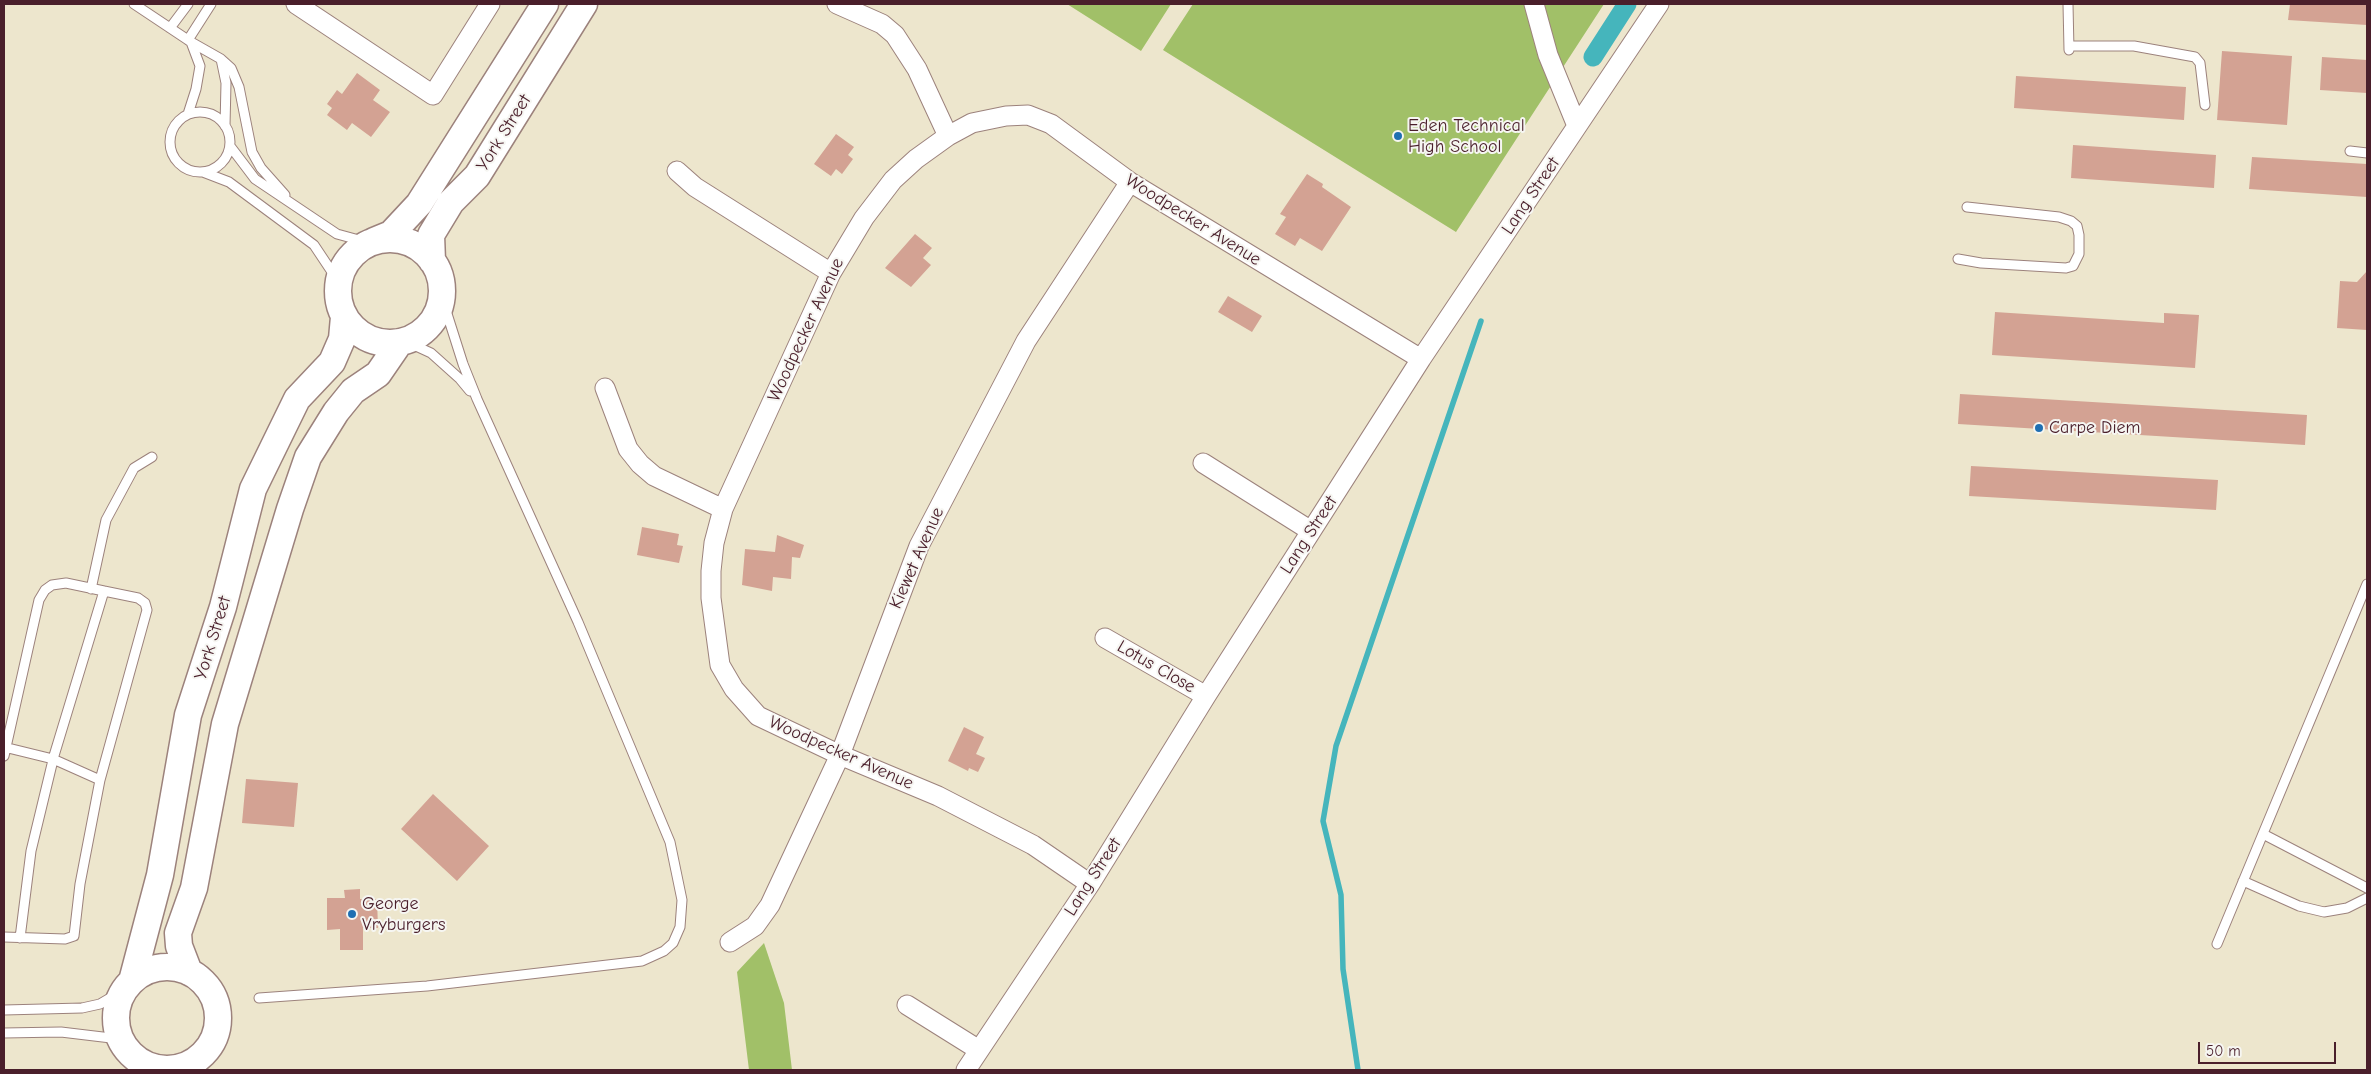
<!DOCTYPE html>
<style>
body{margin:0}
#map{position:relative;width:2371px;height:1074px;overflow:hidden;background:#ede6cd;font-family:"Comic Neue",sans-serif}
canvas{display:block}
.frame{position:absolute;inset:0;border:5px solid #4a1f2b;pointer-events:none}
.scale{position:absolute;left:2198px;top:1042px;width:138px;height:22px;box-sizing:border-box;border:2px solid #4a1f2b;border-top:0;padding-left:6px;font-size:15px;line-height:18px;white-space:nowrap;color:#4a1f2b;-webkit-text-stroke:4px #f6f6f2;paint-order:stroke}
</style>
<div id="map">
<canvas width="2371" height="1074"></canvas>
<div class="frame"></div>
<div class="scale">50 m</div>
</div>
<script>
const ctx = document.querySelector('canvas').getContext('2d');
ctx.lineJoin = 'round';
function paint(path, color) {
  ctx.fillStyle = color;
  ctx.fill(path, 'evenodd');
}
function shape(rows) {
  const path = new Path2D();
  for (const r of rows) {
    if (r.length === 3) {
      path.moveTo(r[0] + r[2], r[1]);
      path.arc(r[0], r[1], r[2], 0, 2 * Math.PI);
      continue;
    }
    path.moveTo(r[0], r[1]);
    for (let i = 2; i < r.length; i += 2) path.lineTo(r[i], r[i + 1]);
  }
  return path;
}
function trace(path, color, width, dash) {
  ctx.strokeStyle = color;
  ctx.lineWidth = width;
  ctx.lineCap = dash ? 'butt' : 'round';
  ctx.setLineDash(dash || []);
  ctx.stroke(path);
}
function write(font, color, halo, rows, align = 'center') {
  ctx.font = font + ' "Comic Neue",sans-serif';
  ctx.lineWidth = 4;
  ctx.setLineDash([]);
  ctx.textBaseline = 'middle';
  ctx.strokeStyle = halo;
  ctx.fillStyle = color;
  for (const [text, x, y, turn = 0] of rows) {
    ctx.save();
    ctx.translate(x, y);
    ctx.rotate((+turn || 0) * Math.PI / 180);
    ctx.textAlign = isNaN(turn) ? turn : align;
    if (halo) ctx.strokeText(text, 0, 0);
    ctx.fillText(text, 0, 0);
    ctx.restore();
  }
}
paint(shape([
 [1067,4,1171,4,1141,51],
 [1193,4,1604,4,1456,232,1163,50],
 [764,943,784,1003,792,1070,749,1070,737,972]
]), '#a1c068');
trace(shape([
 [1358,1070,1343,969,1341,895,1323,821,1336,746,1481,321]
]), '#45b5bc', 5.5);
trace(shape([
 [1593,57,1627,4]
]), '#45b5bc', 19);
paint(shape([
 [2290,4,2367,4,2367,25,2288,20],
 [2222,51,2292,56,2287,125,2217,120],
 [2322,57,2367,60,2367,93,2320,90],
 [357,73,380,90,373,100,390,112,371,137,352,123,347,130,327,115,332,108,327,104,337,90,342,94],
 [2016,76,2186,87,2184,120,2014,108],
 [836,134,854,147,848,155,853,159,842,174,836,169,831,176,814,164],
 [2073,145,2216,155,2214,188,2071,178],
 [2252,157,2367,164,2367,197,2249,189],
 [1307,174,1323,184,1322,187,1351,207,1322,251,1300,238,1295,246,1275,234,1286,217,1280,214],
 [915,234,932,248,923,258,931,265,911,287,885,268],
 [2367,271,2367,330,2337,328,2340,281,2357,282],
 [1228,296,1262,316,1252,332,1218,312],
 [1995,312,2164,323,2164,313,2199,315,2195,368,1992,355],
 [1960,394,2307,415,2305,445,1958,424],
 [1971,466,2218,480,2216,510,1969,496],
 [642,527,679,534,677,545,683,546,679,563,637,555],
 [777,535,804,545,800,558,792,557,791,579,773,577,772,591,742,585,745,549,775,552],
 [964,727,984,737,976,754,985,758,978,772,969,768,968,771,948,761],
 [246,779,298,783,294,827,242,823],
 [433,794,489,846,457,881,401,829],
 [360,889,360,899,377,899,378,928,363,928,363,950,340,950,340,929,327,930,327,898,345,898,344,890]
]), '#d3a293');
const lane = shape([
 [134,4,191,42,221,59,226,83,225,126],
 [2068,4,2069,50],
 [170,28,188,4],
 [188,40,211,4],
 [2069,46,2134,46,2195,57,2200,63,2205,105],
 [221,59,231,68,239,87,252,152,261,168,285,195],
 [200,142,30],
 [188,114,196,89,200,66,191,42],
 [230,146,255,179,337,234,370,243],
 [2350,151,2367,153],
 [203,172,229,182,314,245,332,272,337,288],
 [1958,259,1981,263,2066,268,2073,266,2079,254,2079,235,2077,226,2071,221,2059,217,1967,207],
 [405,341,431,353,460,379,470,391],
 [91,589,106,520,134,468,152,457],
 [4,747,53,759,100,780,80,884,74,936,65,939,4,937],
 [4,756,39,600,45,590,52,585,66,583,104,591],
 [53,759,104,591,138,598,145,603,147,610,100,780],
 [2263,834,2367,888],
 [2243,881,2299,906,2324,912,2347,908,2367,898],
 [20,938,31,851,53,760],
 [2217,944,2367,584],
 [259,998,427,986,642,961,664,951,673,943,680,927,682,900,670,842,578,622,477,399,463,364,442,298],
 [4,1010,82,1008,100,1004,124,990],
 [4,1033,61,1032,111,1038,126,1048]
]);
const street = shape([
 [296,4,433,95,490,4],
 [837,4,882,24,895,35,917,69,948,136],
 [1534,4,1548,55,1577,126],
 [677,171,695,187,831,273],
 [605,388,628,449,640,464,654,476,723,509],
 [1203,463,1311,531],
 [1105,638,1206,696],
 [1090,884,1033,845,938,796,840,755,758,716,734,689,720,665,711,598,711,571,714,543,723,509,831,273,864,218,893,180,916,159,948,136,972,123,1006,116,1028,115,1051,124,1130,182,1421,359],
 [730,942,755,926,770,905,840,755,919,546,1026,341,1130,182],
 [907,1005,979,1050],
 [966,1070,1090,884,1206,696,1421,359,1659,4]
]);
const secondary = shape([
 [390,291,52],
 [374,241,391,234,419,204,545,4],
 [432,261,431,235,451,202,477,176,584,4],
 [167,1018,51],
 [189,972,179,946,178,933,194,888,225,724,290,509,308,457,336,412,353,391,378,374,400,342],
 [132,981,160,875,188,715,223,607,253,489,297,399,332,362,342,339,344,317]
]);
trace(lane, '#9c827c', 11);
trace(street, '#9c827c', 21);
trace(secondary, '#9c827c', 29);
trace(lane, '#fff', 9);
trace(street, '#fff', 19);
trace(secondary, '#fff', 26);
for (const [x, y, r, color] of [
 [1398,136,5,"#1f6fb2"],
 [2039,428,5,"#1f6fb2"],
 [352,914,5,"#1f6fb2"]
]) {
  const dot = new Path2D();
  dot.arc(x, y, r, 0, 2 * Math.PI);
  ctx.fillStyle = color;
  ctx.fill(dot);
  trace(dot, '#f6f6f2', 2);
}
write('18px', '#4a1f2b', '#f6f6f2', [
 ["Eden Technical",1408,126],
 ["High School",1408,147],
 ["Carpe Diem",2049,428],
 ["George",362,904],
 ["Vryburgers",362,925]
], 'left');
write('18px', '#4a1f2b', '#f6f6f2', [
 ["York Street",504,133,-58],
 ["Lang Street",1531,196,-56],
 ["Woodpecker Avenue",1193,220,32],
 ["Woodpecker Avenue",806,330,-65],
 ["Lang Street",1309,535,-57],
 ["Kiewet Avenue",917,558,-66],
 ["York Street",213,638,-73],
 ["Lotus Close",1156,667,30],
 ["Woodpecker Avenue",841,753,24],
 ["Lang Street",1093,877,-57]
]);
</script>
